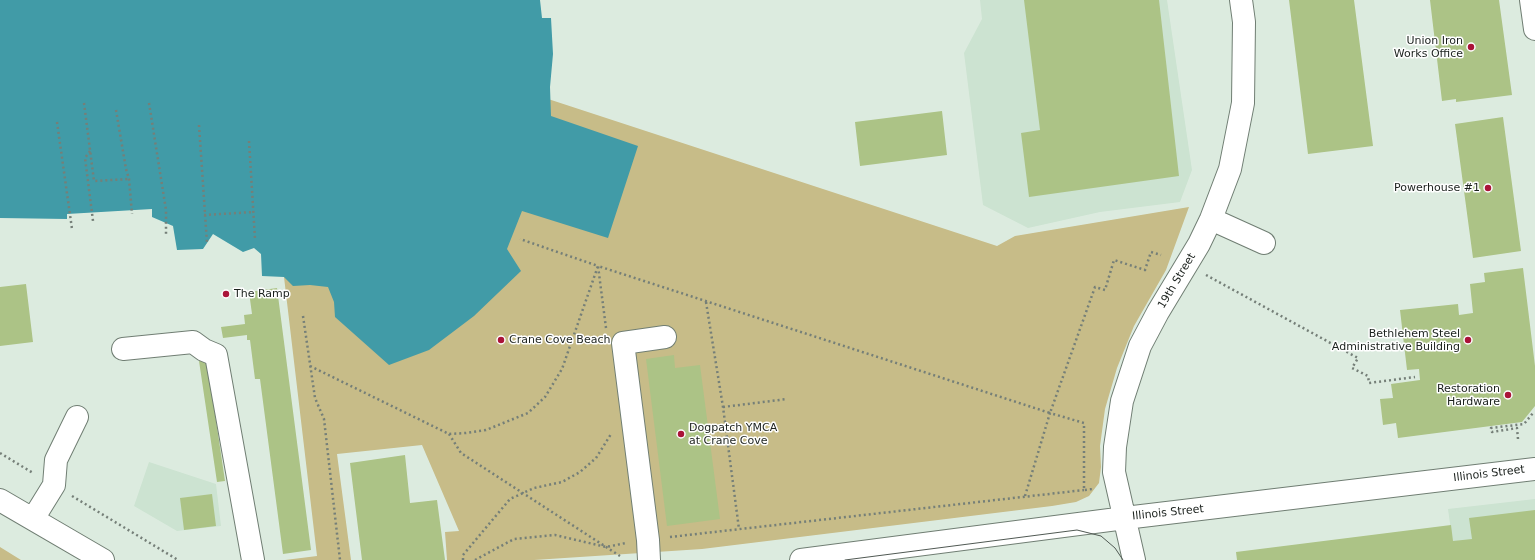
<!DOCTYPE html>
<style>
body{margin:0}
canvas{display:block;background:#dcebdf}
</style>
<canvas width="1535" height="560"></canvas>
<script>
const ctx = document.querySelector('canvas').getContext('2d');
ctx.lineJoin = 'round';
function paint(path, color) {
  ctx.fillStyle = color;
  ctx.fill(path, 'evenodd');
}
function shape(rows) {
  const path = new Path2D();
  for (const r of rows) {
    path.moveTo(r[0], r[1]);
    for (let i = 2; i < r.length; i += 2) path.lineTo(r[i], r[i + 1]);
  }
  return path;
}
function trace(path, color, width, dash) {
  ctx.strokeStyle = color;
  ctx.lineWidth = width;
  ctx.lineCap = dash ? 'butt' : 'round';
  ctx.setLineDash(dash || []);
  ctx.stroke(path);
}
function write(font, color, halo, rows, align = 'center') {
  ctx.font = font + ' "DejaVu Sans",sans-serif';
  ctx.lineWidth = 3;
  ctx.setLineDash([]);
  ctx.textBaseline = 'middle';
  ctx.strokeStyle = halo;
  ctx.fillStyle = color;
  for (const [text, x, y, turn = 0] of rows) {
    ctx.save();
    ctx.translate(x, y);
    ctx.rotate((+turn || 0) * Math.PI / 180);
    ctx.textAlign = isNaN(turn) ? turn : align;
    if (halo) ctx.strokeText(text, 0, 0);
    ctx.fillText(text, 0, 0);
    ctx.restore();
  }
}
paint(shape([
 [980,0,1167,0,1192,170,1180,202,1100,212,1028,228,983,205,964,53,982,19],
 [149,462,216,484,221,526,177,531,134,506],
 [1535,499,1535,560,1455,560,1448,509]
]), '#cce3d1');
paint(shape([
 [539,96,997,246,1015,236,1189,207,1166,270,1134,326,1117,368,1105,409,1100,446,1101,467,1099,483,1089,496,1076,502,1052,506,702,549,534,560,447,560,445,532,459,531,422,445,337,454,351,560,285,560,317,556,284,277],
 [0,547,21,560,0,560]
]), '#c7bc88');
paint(shape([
 [0,0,540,0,542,18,551,18,553,54,550,87,551,116,638,146,608,238,522,211,507,249,521,271,474,316,429,350,389,365,335,317,334,302,328,287,310,285,293,286,284,277,262,276,261,254,254,248,243,252,213,234,203,249,177,250,173,226,152,217,152,209,67,214,67,219,0,218]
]), '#419ba7');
paint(shape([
 [1024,0,1159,0,1179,176,1029,197,1021,133,1040,130],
 [1289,0,1354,0,1373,146,1308,154],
 [1430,0,1499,0,1512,95,1456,102,1456,99,1442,101],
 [942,111,947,155,860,166,855,122],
 [1503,117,1521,251,1473,258,1455,124],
 [1523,268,1535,366,1535,406,1522,422,1398,438,1396,423,1383,425,1380,399,1393,398,1391,384,1420,380,1419,369,1407,370,1400,310,1458,304,1459,315,1473,313,1470,284,1485,282,1484,273],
 [26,284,33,342,0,346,0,287],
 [277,288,311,550,283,554,260,379,255,379,250,340,247,340,247,335,223,338,221,327,245,324,244,315,252,314,249,292],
 [674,355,675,368,700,365,720,519,667,526,646,359],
 [207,360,225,481,217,482,199,361],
 [405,455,410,503,437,500,445,560,362,560,350,463],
 [212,494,216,526,184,530,180,498],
 [1535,510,1535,560,1237,560,1236,552,1451,525,1453,541,1472,539,1469,518]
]), '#acc386');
const minor = shape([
 [1531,0,1535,29],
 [1211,219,1264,243],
 [123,349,193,342,204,350,216,355,253,560],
 [0,500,103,560],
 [33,519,54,485,56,460,77,417],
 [649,560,648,540,623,343,665,337],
 [801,560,1125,518,1535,469],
 [1134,560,1114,472,1115,447,1122,401,1140,346,1158,312,1199,244,1211,219,1230,169,1243,103,1244,22,1241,0]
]);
trace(minor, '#707e73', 24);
trace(shape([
 [84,103,94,181,129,179],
 [149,103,166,210,166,234],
 [116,110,126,169,129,179,132,214],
 [57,122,72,229],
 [199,125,207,243],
 [249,141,255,239],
 [90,151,85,158,93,221],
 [204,215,254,212],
 [1206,275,1358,358,1352,368,1368,376,1369,383,1415,377],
 [706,302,723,407,739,529],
 [303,316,315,398,324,419,340,560],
 [606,328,598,266,1050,413,1095,287,1105,290,1114,260,1145,270,1151,252,1161,255],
 [310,366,449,434,466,433,486,430,528,413,545,397,562,369,598,266,520,239],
 [723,407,787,399],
 [449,434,461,453,620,556],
 [1518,439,1517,428,1492,432,1491,428,1524,424,1533,413],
 [0,453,33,473],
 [72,496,178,560],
 [1025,496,1050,413,1084,423,1084,490,1093,489],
 [670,537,1084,490],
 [463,560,463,555,510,499,534,488,562,482,580,472,596,458,611,434],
 [475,560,514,539,555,535,606,547,626,543]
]), '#757f78', 2.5, [2, 3]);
trace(minor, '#fff', 22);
trace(shape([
 [845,560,1077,530,1101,536,1115,548,1123,560]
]), '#505953', 1);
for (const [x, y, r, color] of [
 [1471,47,4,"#aa1338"],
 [1488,188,4,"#aa1338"],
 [226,294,4,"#aa1338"],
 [501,340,4,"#aa1338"],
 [1468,340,4,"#aa1338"],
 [1508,395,4,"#aa1338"],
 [681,434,4,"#aa1338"]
]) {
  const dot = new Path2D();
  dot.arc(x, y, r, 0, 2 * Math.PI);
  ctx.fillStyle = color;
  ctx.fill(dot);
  trace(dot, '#fff', 1.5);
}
write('11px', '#1b211d', '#fff', [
 ["Union Iron",1463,41],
 ["Works Office",1463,54],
 ["Powerhouse #1",1480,188],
 ["The Ramp",234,294,"left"],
 ["Bethlehem Steel",1460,334],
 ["Administrative Building",1460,347],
 ["Crane Cove Beach",509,340,"left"],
 ["Restoration",1500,389],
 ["Hardware",1500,402],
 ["Dogpatch YMCA",689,428,"left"],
 ["at Crane Cove",689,441,"left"]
], 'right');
write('11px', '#1b211d', '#fff', [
 ["19th Street",1177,281,-59],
 ["Illinois Street",1489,474,-7],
 ["Illinois Street",1168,513,-6]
]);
</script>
